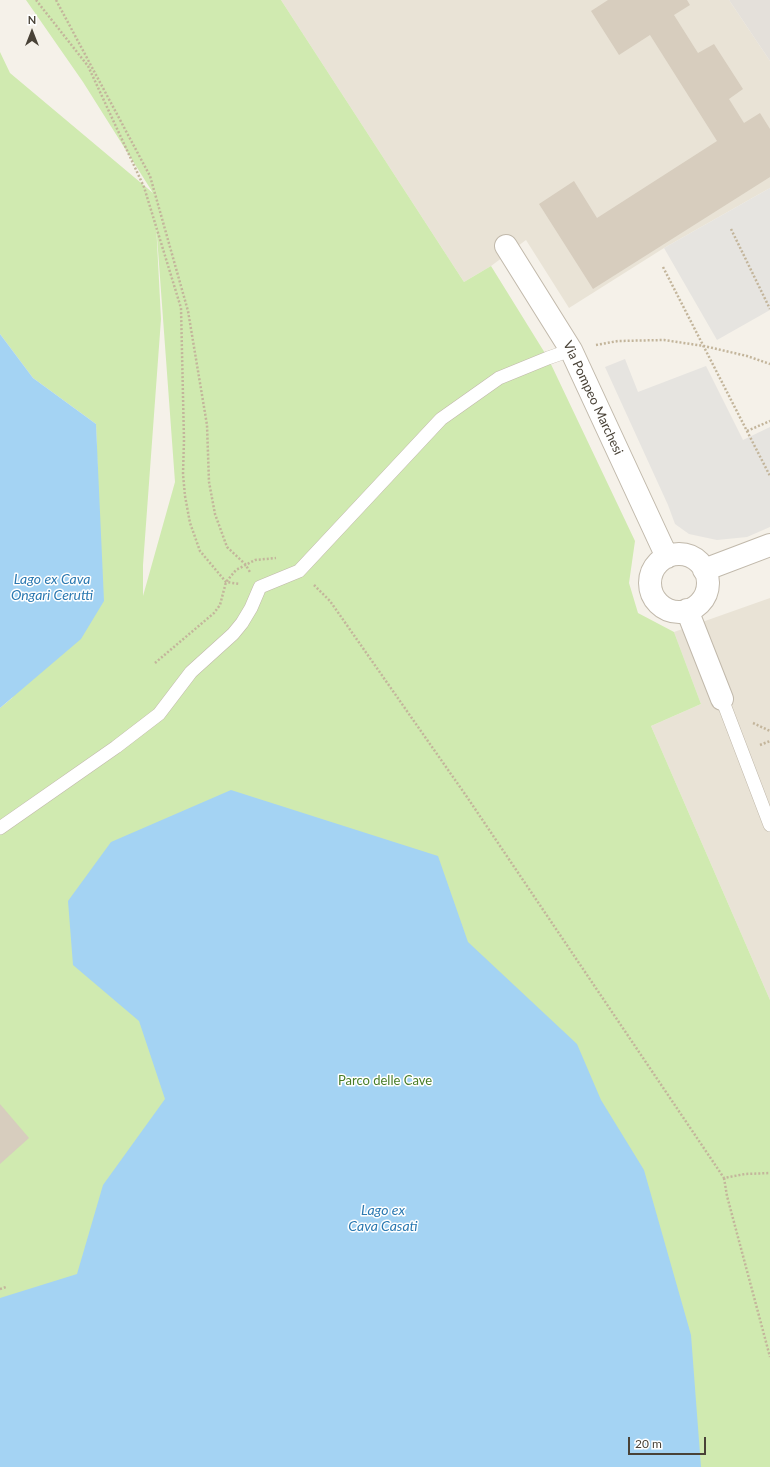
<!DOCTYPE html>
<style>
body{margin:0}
#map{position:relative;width:770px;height:1467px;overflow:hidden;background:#f5f1e9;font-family:Lato,sans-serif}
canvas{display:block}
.north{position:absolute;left:12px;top:12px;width:40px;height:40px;-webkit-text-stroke:3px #fff;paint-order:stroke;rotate:0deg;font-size:11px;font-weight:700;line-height:16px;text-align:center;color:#494237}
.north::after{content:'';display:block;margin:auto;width:14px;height:18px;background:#494237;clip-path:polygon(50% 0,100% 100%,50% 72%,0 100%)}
.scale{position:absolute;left:628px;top:1437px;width:78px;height:18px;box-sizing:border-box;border:2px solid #494237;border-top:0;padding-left:5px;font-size:12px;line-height:14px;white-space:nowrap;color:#494237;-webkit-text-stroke:3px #fff;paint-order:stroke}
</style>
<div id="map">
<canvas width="770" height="1467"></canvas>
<div class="north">N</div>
<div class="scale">20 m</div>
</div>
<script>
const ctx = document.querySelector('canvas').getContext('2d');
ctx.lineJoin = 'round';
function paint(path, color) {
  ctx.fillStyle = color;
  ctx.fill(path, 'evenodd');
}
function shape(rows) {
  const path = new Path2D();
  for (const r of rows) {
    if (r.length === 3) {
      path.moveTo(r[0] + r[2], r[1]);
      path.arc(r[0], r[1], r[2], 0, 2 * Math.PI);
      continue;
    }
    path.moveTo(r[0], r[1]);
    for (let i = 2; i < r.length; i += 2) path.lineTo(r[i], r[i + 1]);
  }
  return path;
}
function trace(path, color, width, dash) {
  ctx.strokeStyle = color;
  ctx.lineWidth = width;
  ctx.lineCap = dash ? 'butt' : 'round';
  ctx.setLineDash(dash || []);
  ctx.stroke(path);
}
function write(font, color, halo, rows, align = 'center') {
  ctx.font = font + ' Lato,sans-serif';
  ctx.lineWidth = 3;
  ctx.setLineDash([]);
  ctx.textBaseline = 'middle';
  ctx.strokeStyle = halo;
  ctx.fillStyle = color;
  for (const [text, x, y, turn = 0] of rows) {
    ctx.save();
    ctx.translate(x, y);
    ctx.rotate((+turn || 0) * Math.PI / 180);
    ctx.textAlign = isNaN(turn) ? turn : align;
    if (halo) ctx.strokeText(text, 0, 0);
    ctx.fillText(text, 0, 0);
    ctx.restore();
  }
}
paint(shape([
 [281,0,729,0,770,61,770,188,664,248,569,308,526,240,491,266,464,282],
 [770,598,770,1000,651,726,701,704,674,632]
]), '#e9e3d6');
paint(shape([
 [729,0,770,0,770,61]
]), '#e4e0da');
paint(shape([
 [26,0,281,0,464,282,491,266,548,358,635,541,629,583,638,613,674,632,701,704,651,726,770,1000,770,1467,0,1467,0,708,12,698,98,486,96,424,33,378,0,334,0,52,10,73,153,193,83,82],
 [156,223,175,482,143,596,143,565,161,319]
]), '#d0eab0');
paint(shape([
 [770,188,770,310,717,340,664,248],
 [625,359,638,392,706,366,743,440,770,427,770,527,747,537,717,540,689,534,675,524,668,505,605,367]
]), '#e6e4e0');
paint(shape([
 [0,334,33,378,96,424,104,601,81,639,0,708],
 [231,790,438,856,468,942,577,1044,601,1100,644,1170,691,1335,701,1467,0,1467,0,1298,77,1274,103,1185,165,1099,139,1021,73,965,68,901,111,842]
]), '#a4d3f3');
paint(shape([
 [608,0,687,0,690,5,674,15,698,53,714,44,743,89,729,99,744,123,760,113,770,129,770,177,593,289,539,204,574,181,597,218,717,141,650,35,619,55,591,11],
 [0,1104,29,1138,0,1164]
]), '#d7cdbe');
const lane = shape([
 [722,699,770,825],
 [0,828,116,747,159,714,191,672,233,634,242,623,251,608,260,587,299,571,441,419,499,378,548,358,571,350]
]);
const street = shape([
 [506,246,571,350,667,557],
 [679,583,29],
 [704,570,770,545],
 [687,610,722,699]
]);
trace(lane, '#c1b9ab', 14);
trace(street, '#c1b9ab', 24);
trace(shape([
 [36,0,88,66,144,187,181,308,184,440,183,474,185,496,190,523,200,551,226,582,240,584],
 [56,0,150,176,188,311,207,425,209,482,215,514,227,547,245,564,250,572],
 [731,229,770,309],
 [663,267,770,476],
 [596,345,618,341,664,340,704,346,747,356,770,364],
 [747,431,770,421],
 [314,585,330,601,467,797,724,1178,745,1174,770,1173],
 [155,663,214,613,220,605,226,582,236,570,255,560,276,558],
 [753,723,770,731],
 [760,745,770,741],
 [724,1178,727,1196,770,1357],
 [0,1289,6,1287]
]), '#c3b59b', 2.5, [2, 2]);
trace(lane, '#fff', 13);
trace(street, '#fff', 22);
write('13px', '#494237', '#fff', [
 ["Via Pompeo Marchesi",593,398,65]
]);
write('13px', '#487d27', '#fff', [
 ["Parco delle Cave",385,1081]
]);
write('italic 14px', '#2b79b1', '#fff', [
 ["Lago ex Cava",52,579],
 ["Ongari Cerutti",52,595],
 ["Lago ex",383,1210],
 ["Cava Casati",383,1226]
]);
</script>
